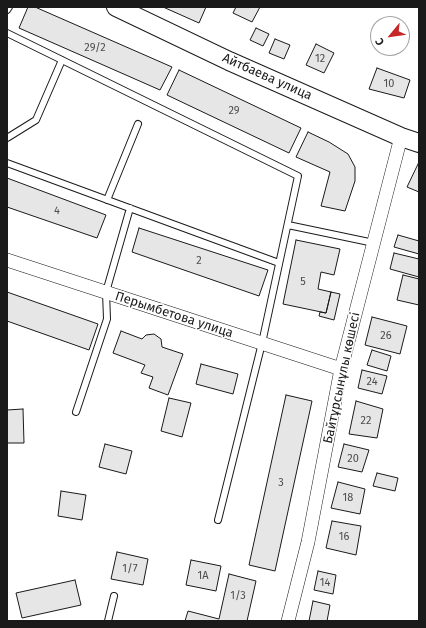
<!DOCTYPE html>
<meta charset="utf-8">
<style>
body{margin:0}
#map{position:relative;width:426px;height:628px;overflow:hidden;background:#fff;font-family:"Fira Sans",sans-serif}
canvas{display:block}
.frame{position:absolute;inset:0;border:8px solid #1a1a1a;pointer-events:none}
.north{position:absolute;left:370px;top:16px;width:40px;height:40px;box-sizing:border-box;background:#fff;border:1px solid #a3a3a3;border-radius:50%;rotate:241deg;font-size:11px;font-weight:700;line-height:16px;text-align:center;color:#1a1a1a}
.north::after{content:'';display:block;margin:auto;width:14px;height:18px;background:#c62828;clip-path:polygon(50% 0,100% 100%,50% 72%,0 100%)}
</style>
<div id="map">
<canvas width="426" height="628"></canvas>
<div class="frame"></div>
<div class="north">С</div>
</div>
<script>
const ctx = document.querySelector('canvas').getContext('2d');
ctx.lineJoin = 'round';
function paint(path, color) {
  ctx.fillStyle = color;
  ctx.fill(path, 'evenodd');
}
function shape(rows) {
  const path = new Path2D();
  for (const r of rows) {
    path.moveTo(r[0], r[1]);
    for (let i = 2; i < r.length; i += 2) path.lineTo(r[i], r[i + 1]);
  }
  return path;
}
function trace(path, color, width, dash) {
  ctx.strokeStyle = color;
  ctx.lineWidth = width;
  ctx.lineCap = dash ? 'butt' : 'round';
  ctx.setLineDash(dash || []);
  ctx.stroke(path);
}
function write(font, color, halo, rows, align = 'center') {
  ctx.font = font + ' "Fira Sans",sans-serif';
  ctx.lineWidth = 3;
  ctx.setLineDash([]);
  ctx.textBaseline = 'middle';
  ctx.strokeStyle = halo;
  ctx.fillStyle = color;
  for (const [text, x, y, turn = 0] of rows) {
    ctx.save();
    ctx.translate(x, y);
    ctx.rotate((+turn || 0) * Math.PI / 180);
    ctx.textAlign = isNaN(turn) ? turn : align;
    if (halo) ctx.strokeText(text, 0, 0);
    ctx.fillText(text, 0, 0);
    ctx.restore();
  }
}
const building = shape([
 [28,7,35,7,172,67,160,90,19,28,28,7],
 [163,7,206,7,199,23,163,7],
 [236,7,260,7,252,22,233,13,236,7],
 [256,28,269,34,263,46,250,40,256,28],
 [275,39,290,45,284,59,269,53,275,39],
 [316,44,334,53,324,73,306,65,316,44],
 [377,68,410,80,404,98,369,89,377,68],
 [179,70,301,128,289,153,167,95,179,70],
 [308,132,329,142,348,154,355,167,355,181,345,211,321,206,330,172,296,157,308,132],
 [419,162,419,192,407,187,419,162],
 [7,178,106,215,97,238,7,207,7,178],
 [139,228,268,270,259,296,132,252,139,228],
 [398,235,419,241,419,254,394,247,398,235],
 [296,240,340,249,334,275,321,272,318,289,331,292,326,313,283,304,296,240],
 [394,253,419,259,419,277,390,269,394,253],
 [403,275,419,279,419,305,397,300,403,275],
 [7,292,98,324,89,350,7,321,7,292],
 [331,292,340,294,334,320,319,316,320,312,326,313,331,292],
 [372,317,407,326,400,354,365,345,372,317],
 [121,331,142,339,146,335,154,334,161,339,162,347,183,354,168,395,149,388,153,377,141,373,145,365,113,353,121,331],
 [372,350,391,356,387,371,367,365,372,350],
 [201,364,238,374,233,394,196,384,201,364],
 [362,370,387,376,382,394,358,388,362,370],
 [286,395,312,401,275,571,249,565,286,395],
 [169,398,191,403,182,437,161,431,169,398],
 [356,401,383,409,377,438,349,434,356,401],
 [23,409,24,443,7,443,7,410,23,409],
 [105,444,132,451,126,474,99,467,105,444],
 [344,444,369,450,362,472,338,467,344,444],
 [377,473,398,478,395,491,373,486,377,473],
 [338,482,365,489,360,514,331,508,338,482],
 [61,491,86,495,82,520,58,516,61,491],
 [332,521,361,526,356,555,326,548,332,521],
 [117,552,148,559,143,585,111,579,117,552],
 [191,560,221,566,216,591,186,585,191,560],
 [318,571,336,575,333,594,314,590,318,571],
 [229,574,256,581,247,621,185,621,188,611,219,619,229,574],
 [75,580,81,605,22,618,16,593,75,580],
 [313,601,330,605,327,621,309,621,313,601]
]);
paint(building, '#e6e6e6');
trace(building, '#1a1a1a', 1);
const lane = shape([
 [7,10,9,7],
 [7,33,298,176,262,343,218,520],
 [7,138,36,120,62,60],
 [7,163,279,263],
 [107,200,138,124],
 [288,225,374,243],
 [76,412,107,319,106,292,130,208],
 [108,621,114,596]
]);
const street = shape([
 [7,260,341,369],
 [288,621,308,542,341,369,401,137]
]);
const secondary = shape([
 [116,7,229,61,401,137,419,143]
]);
trace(lane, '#1a1a1a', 8);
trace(street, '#1a1a1a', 14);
trace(secondary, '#1a1a1a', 20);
trace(lane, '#fff', 6);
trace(street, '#fff', 13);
trace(secondary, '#fff', 18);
write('11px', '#4d4d4d', null, [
 ["29/2",95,48],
 ["12",320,59],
 ["10",389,84],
 ["29",234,111],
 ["4",57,211],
 ["2",199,261],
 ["5",303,282],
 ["26",386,336],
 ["24",372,382],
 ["22",366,421],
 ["20",353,459],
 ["3",281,483],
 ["18",348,498],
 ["16",344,537],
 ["1/7",130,569],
 ["1А",203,576],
 ["14",325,583],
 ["1/3",238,596]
]);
write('13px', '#1a1a1a', '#fff', [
 ["Айтбаева улица",267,77,24],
 ["Перымбетова улица",174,315,18],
 ["Байтұрсынұлы көшесі",342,378,-78]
]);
</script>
